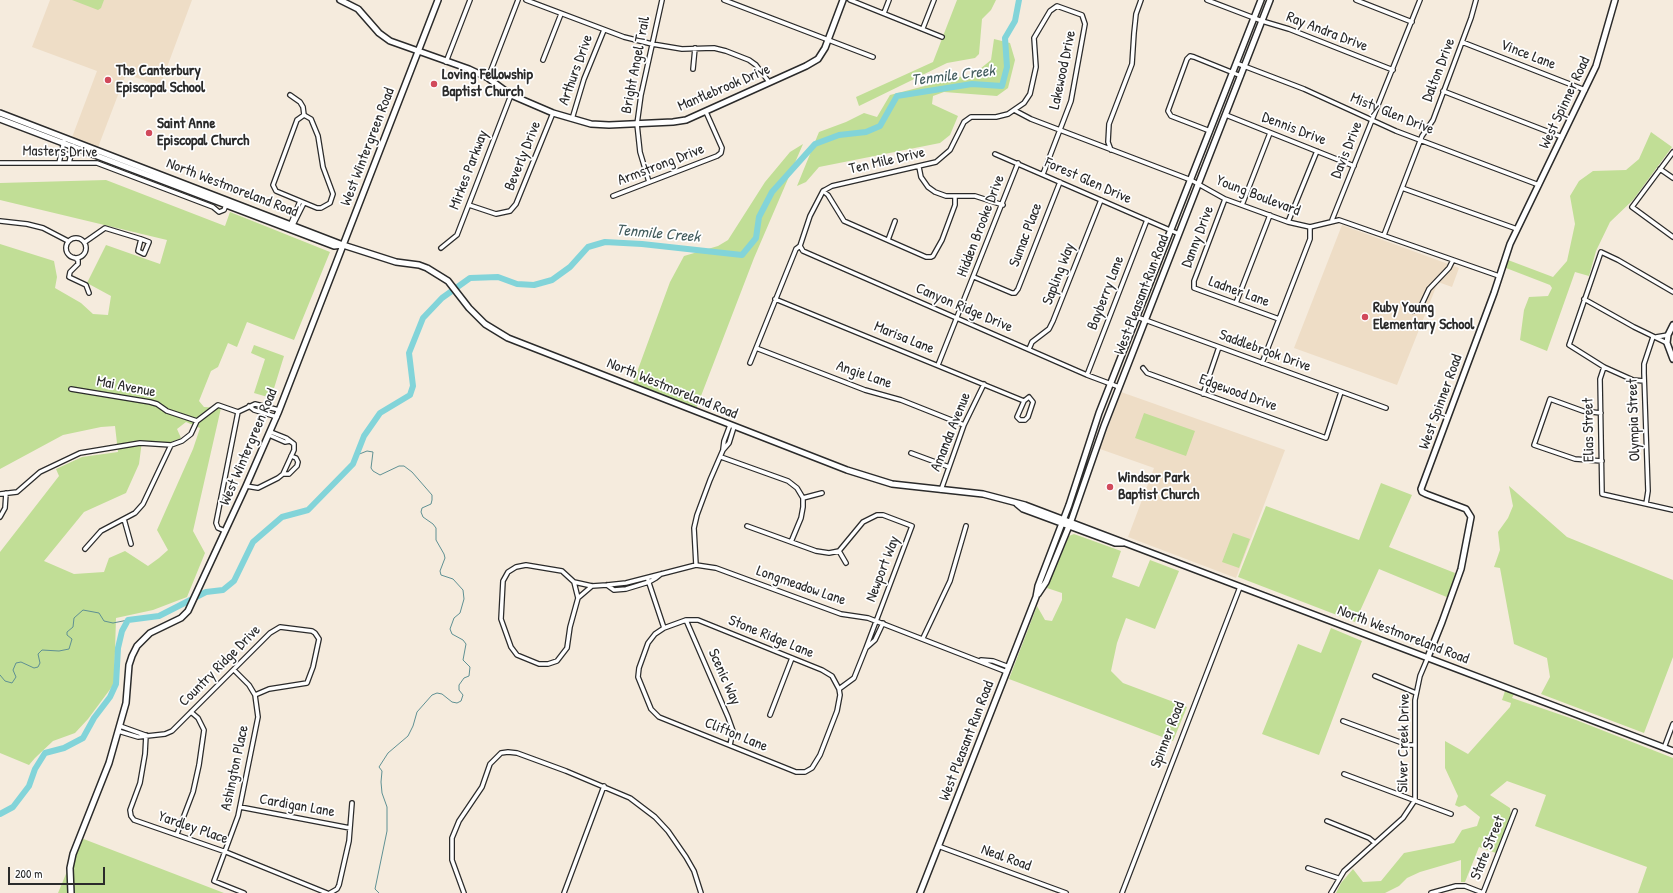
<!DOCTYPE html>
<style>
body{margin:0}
#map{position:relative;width:1673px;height:893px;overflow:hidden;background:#f5ebdd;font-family:"Patrick Hand",sans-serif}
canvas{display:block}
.scale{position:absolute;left:8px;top:867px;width:97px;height:18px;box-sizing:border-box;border:2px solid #2b2b2b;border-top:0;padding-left:5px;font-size:12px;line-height:14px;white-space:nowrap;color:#2b2b2b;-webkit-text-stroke:3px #fff;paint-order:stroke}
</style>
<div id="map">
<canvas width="1673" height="893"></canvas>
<div class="scale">200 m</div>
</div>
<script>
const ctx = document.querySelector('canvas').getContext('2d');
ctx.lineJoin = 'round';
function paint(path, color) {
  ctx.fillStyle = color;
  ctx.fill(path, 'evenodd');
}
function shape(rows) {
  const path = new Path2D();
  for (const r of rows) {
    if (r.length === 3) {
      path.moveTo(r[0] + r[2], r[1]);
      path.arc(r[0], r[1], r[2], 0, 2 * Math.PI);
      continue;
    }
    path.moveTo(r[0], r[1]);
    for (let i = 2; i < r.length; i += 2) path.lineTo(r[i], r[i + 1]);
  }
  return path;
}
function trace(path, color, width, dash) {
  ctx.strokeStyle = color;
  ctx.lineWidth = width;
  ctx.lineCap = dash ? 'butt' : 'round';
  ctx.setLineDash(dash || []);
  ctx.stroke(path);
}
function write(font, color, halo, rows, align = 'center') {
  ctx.font = font + ' "Patrick Hand",sans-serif';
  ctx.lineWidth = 3.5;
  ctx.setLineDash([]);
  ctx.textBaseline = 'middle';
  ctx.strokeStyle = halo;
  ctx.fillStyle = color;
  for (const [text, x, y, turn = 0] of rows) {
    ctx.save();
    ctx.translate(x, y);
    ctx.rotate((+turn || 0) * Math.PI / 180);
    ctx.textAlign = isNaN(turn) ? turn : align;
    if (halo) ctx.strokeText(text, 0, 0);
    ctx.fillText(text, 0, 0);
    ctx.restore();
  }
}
paint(shape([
 [50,0,192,0,160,86,126,74,97,150,71,140,97,71,32,47],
 [1342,225,1459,268,1452,287,1438,282,1397,385,1294,348],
 [1121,392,1285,450,1236,578,1128,537,1154,468,1100,449]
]), '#eeddc6');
paint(shape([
 [72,0,104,0,101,8,98,10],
 [957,0,996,0,991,10,982,19,979,54,975,58,947,63,859,106,856,97,933,62],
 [994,39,1010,43,1015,60,1008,88,997,96,944,92,933,96,932,104,958,116,950,135,940,143,819,167,806,182,797,186,819,132,846,122,864,113,877,117,890,95,975,73,991,60],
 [1651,132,1672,147,1633,200,1610,222,1596,251,1589,276,1575,272,1547,351,1520,340,1524,310,1529,297,1548,296,1552,288,1550,285,1506,268,1508,260,1553,277,1567,261,1575,224,1570,196,1579,181,1593,171,1626,170,1639,159],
 [803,144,754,258,696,409,633,383,670,282,684,256,718,246,728,240,765,182,790,152],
 [106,180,225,226,230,212,330,252,294,340,247,322,237,347,228,343,218,367,211,371,199,401,204,407,221,408,193,531,205,553,187,597,153,610,116,618,114,684,88,719,75,733,53,741,35,758,29,765,0,753,0,552,59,476,56,469,82,457,118,452,115,426,101,427,63,435,0,469,0,244,54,261,57,277,55,288,81,303,93,314,108,315,111,296,87,283,106,245,160,264,167,240,0,200,0,183],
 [186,422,200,428,193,449,157,530,168,550,159,558,148,566,125,551,109,558,104,572,74,574,44,561,84,512,126,493,139,464,142,441,169,443,181,438,177,429],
 [254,345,284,356,271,398,254,393,265,359,251,353],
 [1144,413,1195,431,1186,456,1135,438],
 [1381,483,1412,495,1389,547,1455,573,1449,598,1379,569,1355,622,1238,577,1266,506,1359,540],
 [1509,486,1567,537,1673,580,1673,657,1644,733,1541,694,1550,677,1547,658,1514,644,1500,568,1494,567,1500,550,1498,532,1508,518,1513,506],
 [1233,533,1250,539,1239,568,1222,562],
 [1074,534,1121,551,1112,577,1139,587,1150,560,1179,571,1155,629,1126,618,1117,643,1111,671,1123,683,1187,707,1173,741,1009,679,1037,606,1045,620,1052,621,1062,600,1062,593,1047,588,1069,536],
 [1331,628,1362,641,1319,755,1262,734,1298,644,1321,653],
 [1505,691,1514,694,1512,698,1576,720,1673,758,1673,893,1638,893,1647,867,1535,826,1546,795,1507,781,1490,795,1510,808,1511,816,1496,853,1479,847,1465,882,1461,882,1461,860,1420,872,1407,878,1399,886,1385,893,1336,893,1341,883,1353,869,1363,882,1381,881,1404,853,1454,843,1462,830,1477,826,1480,817,1465,805,1459,807,1455,805,1458,796,1445,768,1445,741,1468,754,1510,707,1511,703,1502,700],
 [81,838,224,893,58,893]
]), '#c1de96');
trace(shape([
 [357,455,367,451,373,452,371,468,373,471,380,475,399,466,404,466,412,472,432,495,432,500,431,504,422,508,421,512,423,517,433,524,436,528,436,540,444,554,445,558,440,571,441,575,453,579,463,590,464,599,460,613,454,618,450,629,452,634,463,640,466,644,463,660,470,667,469,676,464,678,459,685,459,690,463,695,461,701,457,703,452,702,442,694,437,693,432,695,417,712,413,726,408,736,388,753,379,767,382,771,381,782,382,793,387,807,387,831,375,889,379,893],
 [0,675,5,681,12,683,16,677,13,670,16,663,21,662,34,668,38,667,40,663,38,654,42,650,59,651,69,649,72,639,67,635,67,632,73,627,74,618,83,610,99,613,104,621,113,623,128,620]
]), '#5f9093', 1);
trace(shape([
 [0,814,13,807,29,786,35,769,45,753,64,748,83,738,94,718,110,697,116,684,118,648,122,631,128,620,159,616,206,592,223,590,234,581,253,542,282,517,308,510,353,464,364,436,380,413,410,395,413,386,409,353,423,318,442,298,470,278,498,277,517,284,534,285,552,280,570,267,588,247,605,242,642,244,742,255,756,238,759,217,772,192,815,144,839,135,866,132,880,126,897,96,972,84,1002,86,1007,67,1005,38,1015,21,1019,0]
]), '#82d4d9', 6);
const street = shape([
 [526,0,624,37,652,44,682,49,714,48,726,51,749,60,756,65,769,82],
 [724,0,873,57],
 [850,0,942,37],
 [1207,0,1262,21,1289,29,1393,70],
 [1356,0,1412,22],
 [884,13,889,0],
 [923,28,934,0],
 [1462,42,1585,90],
 [543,60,561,14],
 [446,62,470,0],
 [1236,63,1304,89,1396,131,1539,185],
 [693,69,695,48],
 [488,78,518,0],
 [1443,91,1562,137],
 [290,95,300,102,303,107,304,115],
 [1014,110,1031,119,1191,180,1225,199,1288,222,1310,227,1339,220,1499,276],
 [304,115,311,119,318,136,323,167,333,194,330,203,321,208,317,208,276,191,273,185,297,120,304,115],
 [1226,115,1354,166],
 [572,119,584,79,604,30],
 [1210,131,1171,116,1168,111,1187,59,1190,56,1194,57,1241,76],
 [1111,150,1108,142,1109,124,1132,64,1134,33,1136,14,1141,0],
 [1673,152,1632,207,1673,237],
 [60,153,71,155],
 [995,154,1179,234],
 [0,163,97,163,213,207,219,212,224,210,226,205],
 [59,163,64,141],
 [69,163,73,146],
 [919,167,921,177,928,187,935,192,946,196,975,196,1003,205],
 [1660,169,1673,178],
 [1043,174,1071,101,1085,24,1082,15,1057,6,1050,11,1034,38,1036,67,1030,94,1024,103,1008,114,996,117,971,117,964,122,950,150,936,162,832,186,823,191,810,216,800,246,803,251,1087,375,1119,387],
 [649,182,640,152,637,124,641,95,662,0],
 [1402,188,1517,229],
 [823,191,828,195,844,221,926,257,931,257,933,256,942,240,955,205,955,196],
 [613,196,717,156,721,153,722,148,706,112],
 [1225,199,1194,281,1194,288,1279,319],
 [469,205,496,214,510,211,516,204,553,113],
 [1242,205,1270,133],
 [1332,220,1420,0],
 [0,221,27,224,43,228,68,241],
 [1288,222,1317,151],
 [290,226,300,201],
 [292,227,304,203],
 [1384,235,1422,136,1433,120,1471,18,1476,0],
 [76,248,10],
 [141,239,149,242,144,254,138,251,141,239],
 [888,240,895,221],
 [85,242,105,228,141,239],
 [441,248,457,235,511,95],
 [75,258,78,260,78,264,70,272,69,277,86,285,89,293],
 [974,277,1012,293,1015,293,1018,289,1060,182],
 [775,299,1024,401],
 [1584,299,1634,327,1667,343],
 [1236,303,1270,215],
 [1413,311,1421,306,1429,289,1449,268,1453,260],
 [1137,317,1386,408],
 [1656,337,1668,335],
 [756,348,865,390,901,400,964,425],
 [1029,349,1032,342,1049,329,1053,321,1101,200],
 [750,363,796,249,800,246],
 [1262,363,1310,239,1310,227],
 [938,365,1018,163],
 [1604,367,1600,379,1602,494,1673,510],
 [1143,368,1147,373,1326,438,1341,392],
 [1087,375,1147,220],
 [1644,381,1633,380,1604,367,1569,345,1601,252,1618,260,1673,292],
 [71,389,150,402,157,404,167,411,197,421],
 [1203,394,1219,347],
 [1029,397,1033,402,1028,417,1025,420,1020,420,1017,417,1024,401,1029,397],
 [249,406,254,410,277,417],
 [1601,413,1583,411,1550,399,1534,445,1575,459,1602,461],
 [269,435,285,442,290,441],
 [723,449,724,441,730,425],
 [911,453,949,467],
 [721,457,788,481,797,488,803,498,803,507,801,518,791,542],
 [283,474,289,474,297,466,298,462,296,458,291,456],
 [246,486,258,488,278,478,283,474,294,450,294,444,286,438,271,432],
 [941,490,964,425,984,384],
 [0,494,17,492,40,472,80,453,140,443,171,445,182,441,191,434,197,421,218,405,238,412,255,404,279,410],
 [803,498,822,493],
 [1646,504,1648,491,1644,373,1644,364,1653,337],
 [0,517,5,508,6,493],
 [124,519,131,544],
 [747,526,816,551,829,553,839,551,863,522,877,515,883,515,912,526,866,648,875,640,883,623],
 [225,531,218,528,216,523,238,412],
 [85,549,101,531,135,513,143,504,171,445],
 [839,551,846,563],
 [526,565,562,571,574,582,578,598,570,627,567,648,557,661,548,664,539,664,517,655,511,647,501,619,503,581,508,572,516,567,526,565],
 [696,565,694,528,697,515,710,480,723,450,729,443,734,427],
 [648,580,664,628],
 [574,582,592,586,607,585,626,583,696,565,716,568,841,614,868,618,1007,672],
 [607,585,614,590,626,589,649,582,656,578,661,574],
 [578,598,592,586],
 [686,620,698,620,822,670,832,676,839,689,840,695,837,711,820,755,812,768,805,772,796,772,659,717,651,709,638,677,639,668,648,643,655,634,664,628,686,620],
 [686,620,728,717,733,731,730,745],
 [923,638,950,581,966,526],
 [981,660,993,661,1009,667],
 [234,670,249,685,255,695,258,717,238,816,214,881,244,893],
 [1375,676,1416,693],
 [839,689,854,678,866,648],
 [770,715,792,658],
 [1343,721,1408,745,1415,745],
 [120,726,145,735],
 [118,731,138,737,165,734,172,731,270,633,280,627,312,631,315,633,319,639,313,667,307,683,269,689,255,695],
 [146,735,145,754,140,783,130,810,131,816,134,820,226,852,327,893],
 [1664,748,1673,724],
 [1344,774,1451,814],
 [240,807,350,828],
 [1327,821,1369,838,1375,843],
 [177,834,193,792,199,765,204,730,198,718,191,712],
 [938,846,1066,893],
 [1308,868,1338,878],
 [330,893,337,889,339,885,349,841,352,803],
 [464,893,452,860,452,838,459,821,482,787,490,764,501,753,508,752,517,753,566,771,630,798,655,817,668,831,686,857,694,871,701,893],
 [564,893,604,786],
 [1122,893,1240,587],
 [1331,893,1344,871,1403,818,1415,800,1415,700,1420,676,1428,657],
 [1431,893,1456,886,1465,886,1483,893],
 [1483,893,1515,811]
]);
const secondary = shape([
 [340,0,358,9,379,33,390,41,469,69,488,78,511,95,553,113,591,124,609,125,673,122,686,120,806,66,818,59,825,48,843,0],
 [0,113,343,245,396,262,419,265,427,268,448,281,469,308,485,324,508,338,847,470,892,484,983,494,1025,505,1673,751],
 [0,119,334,246,343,245],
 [1673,325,1668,335,1667,343,1673,359],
 [1017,504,1023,509,1115,543,1123,543],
 [1038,594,1046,582,1071,521,1104,426,1270,0],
 [1428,657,1442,622,1461,569,1471,517,1466,509,1426,494,1422,492,1421,489,1494,293,1510,244,1596,66,1615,0],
 [71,893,70,868,73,854,109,763,126,703,129,665,132,656,137,646,150,633,181,618,188,611,246,486,278,413,438,0],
 [920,893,1036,597,1038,586,1069,505,1099,413,1261,0]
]);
trace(street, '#2b2b2b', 6);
trace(secondary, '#2b2b2b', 8);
trace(street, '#fff', 3.5);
trace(secondary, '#fff', 5);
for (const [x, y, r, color] of [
 [108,80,4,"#d1495b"],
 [434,84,4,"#d1495b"],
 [149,133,4,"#d1495b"],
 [1365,317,4,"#d1495b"],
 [1110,487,4,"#d1495b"]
]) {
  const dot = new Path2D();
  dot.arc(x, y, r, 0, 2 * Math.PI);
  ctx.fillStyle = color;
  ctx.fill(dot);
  trace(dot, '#fff', 1.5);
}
write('15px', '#2b2b2b', '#fff', [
 ["Ray Andra Drive",1327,32,21],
 ["Vince Lane",1528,55,21],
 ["Bright Angel Trail",636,65,-79],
 ["Arthurs Drive",576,70,-70],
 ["Lakewood Drive",1063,70,-78],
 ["Dalton Drive",1439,70,-69],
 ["Mantlebrook Drive",724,88,-23],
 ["West Spinner Road",1565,103,-65],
 ["Misty Glen Drive",1392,114,22],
 ["Dennis Drive",1294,129,21],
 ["West Wintergreen Road",368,147,-69],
 ["Davis Drive",1347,150,-68],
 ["Masters Drive",60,152,1],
 ["Beverly Drive",523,156,-68],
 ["Ten Mile Drive",887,161,-13],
 ["Armstrong Drive",661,165,-21],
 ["Mirkes Parkway",469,170,-69],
 ["Forest Glen Drive",1088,181,24],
 ["North Westmoreland Road",232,188,21],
 ["Young Boulevard",1258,196,21],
 ["Hidden Brooke Drive",981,226,-69],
 ["Sumac Place",1026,235,-69],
 ["Danny Drive",1198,237,-69],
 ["Sapling Way",1059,274,-69],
 ["Ladner Lane",1239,292,20],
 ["Bayberry Lane",1106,293,-69],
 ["West Pleasant Run Road",1142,295,-69],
 ["Canyon Ridge Drive",964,308,23],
 ["Marisa Lane",904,338,22],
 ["Saddlebrook Drive",1265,351,20],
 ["Angie Lane",864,375,19],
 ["Mai Avenue",126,387,11],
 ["North Westmoreland Road",672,389,22],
 ["Edgewood Drive",1238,393,20],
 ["West Spinner Road",1441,402,-70],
 ["Olympia Street",1634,420,-92],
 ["Elias Street",1589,430,-91],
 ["Amanda Avenue",951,432,-68],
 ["West Wintergreen Road",249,447,-67],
 ["Newport Way",883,569,-69],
 ["Longmeadow Lane",801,586,19],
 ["North Westmoreland Road",1403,635,21],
 ["Stone Ridge Lane",771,637,22],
 ["Country Ridge Drive",220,666,-45],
 ["Scenic Way",724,677,66],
 ["Clifton Lane",736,735,22],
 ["Spinner Road",1168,735,-69],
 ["West Pleasant Run Road",967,741,-69],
 ["Silver Creek Drive",1404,743,-89],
 ["Ashington Place",235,768,-78],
 ["Cardigan Lane",297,806,10],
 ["Yardley Place",193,828,19],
 ["State Street",1488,848,-68],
 ["Neal Road",1006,858,20]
]);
write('bold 15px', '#2b2b2b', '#fff', [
 ["The Canterbury",116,71],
 ["Episcopal School",116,88],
 ["Loving Fellowship",442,75],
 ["Baptist Church",442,92],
 ["Saint Anne",157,124],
 ["Episcopal Church",157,141],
 ["Ruby Young",1373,308],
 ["Elementary School",1373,325],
 ["Windsor Park",1118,478],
 ["Baptist Church",1118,495]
], 'left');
write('italic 16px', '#455e5f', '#fff', [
 ["Tenmile Creek",953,76,-7],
 ["Tenmile Creek",658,234,5]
]);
</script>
